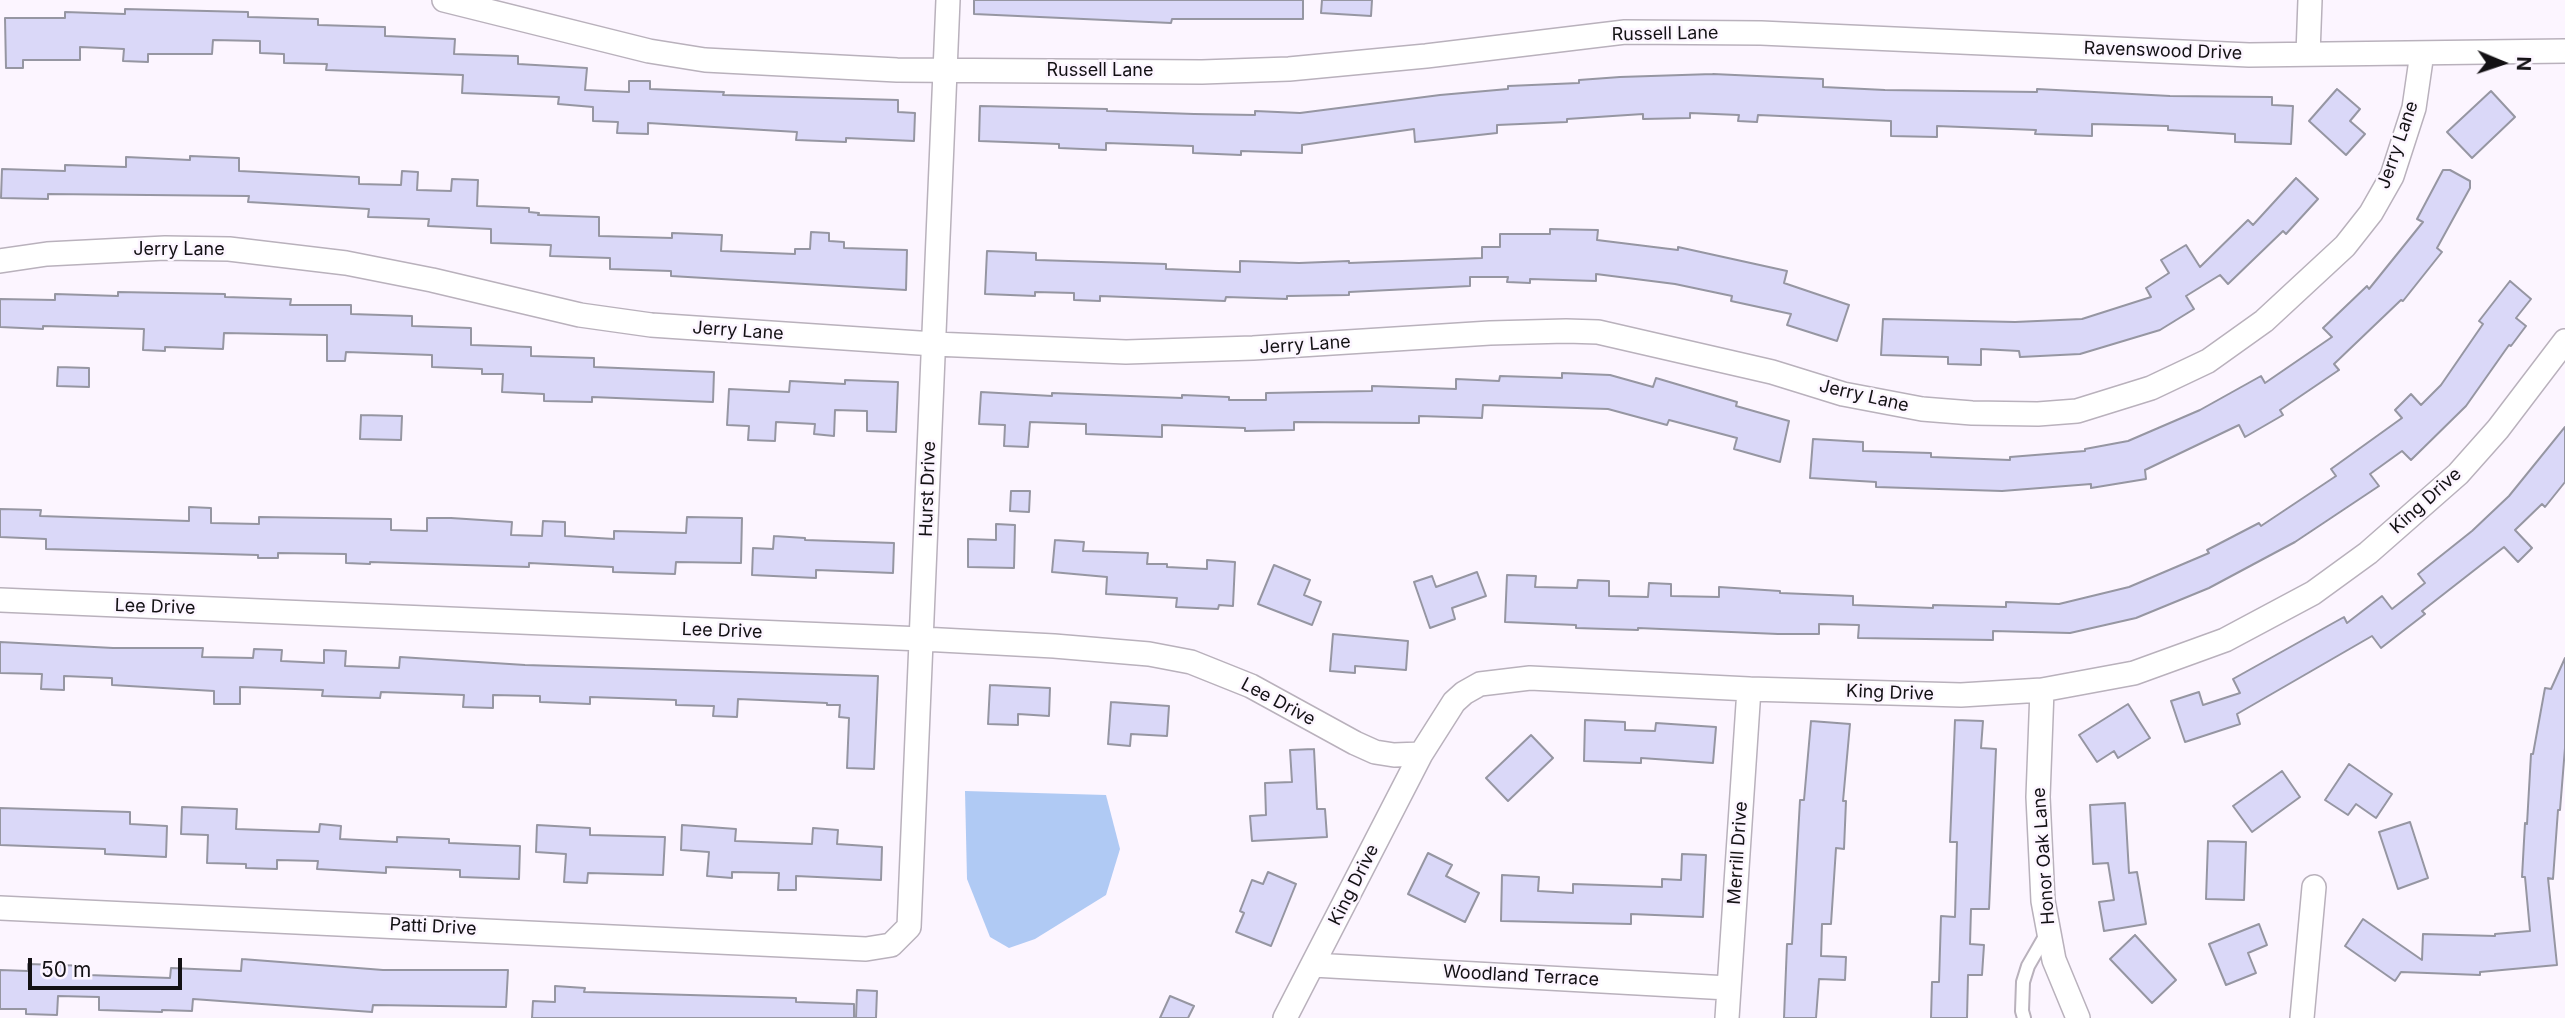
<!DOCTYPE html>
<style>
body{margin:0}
#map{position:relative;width:2565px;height:1018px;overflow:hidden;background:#fcf5ff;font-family:Inter,sans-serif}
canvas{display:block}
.north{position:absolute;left:2467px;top:28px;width:70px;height:70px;-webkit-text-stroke:5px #fcf5ff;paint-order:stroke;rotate:92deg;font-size:19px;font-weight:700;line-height:28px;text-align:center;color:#131114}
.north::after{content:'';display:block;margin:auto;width:24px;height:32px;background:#131114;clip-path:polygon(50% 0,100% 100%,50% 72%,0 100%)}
.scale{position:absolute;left:28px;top:958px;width:154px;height:32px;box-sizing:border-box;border:4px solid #131114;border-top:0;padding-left:9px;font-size:21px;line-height:24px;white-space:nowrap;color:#131114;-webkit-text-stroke:5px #fcf5ff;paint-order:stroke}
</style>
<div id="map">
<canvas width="2565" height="1018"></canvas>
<div class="north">N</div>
<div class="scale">50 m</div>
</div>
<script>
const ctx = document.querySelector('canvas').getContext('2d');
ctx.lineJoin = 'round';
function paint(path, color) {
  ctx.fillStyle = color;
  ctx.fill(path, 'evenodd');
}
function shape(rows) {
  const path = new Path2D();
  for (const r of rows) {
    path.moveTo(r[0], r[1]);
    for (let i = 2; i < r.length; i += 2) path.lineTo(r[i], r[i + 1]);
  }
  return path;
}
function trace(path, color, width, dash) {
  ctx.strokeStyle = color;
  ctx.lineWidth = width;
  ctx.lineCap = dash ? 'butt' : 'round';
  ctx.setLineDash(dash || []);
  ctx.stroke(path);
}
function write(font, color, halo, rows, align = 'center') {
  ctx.font = font + ' Inter,sans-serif';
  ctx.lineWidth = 5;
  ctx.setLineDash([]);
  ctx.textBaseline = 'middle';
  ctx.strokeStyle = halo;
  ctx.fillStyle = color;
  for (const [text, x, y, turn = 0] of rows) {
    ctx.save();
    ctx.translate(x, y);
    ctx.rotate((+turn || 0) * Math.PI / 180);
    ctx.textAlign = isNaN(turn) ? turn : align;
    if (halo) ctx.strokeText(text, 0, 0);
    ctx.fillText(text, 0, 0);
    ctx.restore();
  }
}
paint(shape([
 [965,791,1106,795,1120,849,1106,895,1035,939,1009,948,990,937,967,879]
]), '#b0caf4');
const building = shape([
 [974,0,1303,0,1303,19,1172,19,1171,23,974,14,974,0],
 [1322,0,1372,0,1371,16,1321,13,1322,0],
 [125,9,248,12,248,17,318,19,318,25,385,27,385,36,455,39,454,54,518,56,518,64,587,68,585,90,629,92,629,81,650,81,650,89,724,92,723,95,898,100,898,112,915,113,914,141,846,138,846,142,796,140,797,132,648,123,648,134,617,133,618,122,593,121,593,107,558,104,559,97,462,93,463,75,326,70,327,64,284,63,284,54,260,53,260,41,213,40,212,54,148,54,148,62,123,61,124,49,80,47,80,60,23,60,23,68,6,68,5,18,65,18,65,12,125,14,125,9],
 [1713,74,1823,79,1823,87,1885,90,2037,92,2037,89,2170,96,2272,97,2272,105,2293,106,2291,144,2235,142,2235,134,2168,130,2168,126,2092,124,2092,136,2035,134,2036,130,1937,126,1937,137,1891,136,1891,121,1758,115,1757,122,1738,121,1739,115,1690,113,1690,118,1643,119,1643,114,1567,119,1567,122,1497,125,1497,133,1415,142,1414,129,1302,145,1302,153,1241,151,1241,155,1193,153,1193,146,1106,143,1106,150,1059,148,1059,144,979,141,980,106,1107,109,1107,111,1194,114,1255,115,1255,111,1300,113,1440,95,1508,89,1508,86,1579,83,1579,80,1620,77,1713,74],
 [2337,89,2360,109,2350,121,2365,134,2346,155,2309,121,2337,89],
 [2491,91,2515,117,2472,158,2447,132,2491,91],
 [190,156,239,158,239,171,359,177,359,184,401,185,402,171,418,172,417,190,451,191,452,179,478,180,477,206,529,208,529,212,539,213,538,215,599,217,599,236,672,238,672,233,722,235,721,251,795,254,795,249,810,249,811,232,829,233,829,241,844,242,844,248,907,250,906,290,671,276,671,271,610,269,610,258,550,256,551,245,491,243,491,229,428,226,429,219,368,217,369,209,248,202,249,196,48,194,48,199,1,198,2,169,65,171,65,165,126,167,126,157,190,160,190,156],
 [2443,170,2450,170,2470,181,2470,188,2437,248,2442,252,2403,301,2401,300,2334,364,2339,370,2280,410,2283,415,2245,437,2239,425,2145,470,2146,479,2091,488,2091,484,2002,491,1876,487,1876,482,1810,478,1813,439,1863,442,1863,451,1931,453,1931,457,2010,460,2010,457,2085,451,2085,449,2128,441,2200,410,2261,376,2265,383,2332,337,2323,328,2367,286,2369,289,2423,222,2417,219,2443,170],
 [2296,178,2318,199,2286,234,2283,231,2228,284,2220,275,2186,296,2194,309,2160,330,2080,354,2020,357,2019,351,1981,349,1981,365,1948,364,1948,357,1881,355,1883,319,2015,322,2082,319,2151,297,2146,288,2169,273,2161,260,2186,245,2200,267,2248,220,2253,225,2296,178],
 [1550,229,1598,230,1597,240,1678,250,1678,247,1787,271,1784,283,1849,305,1837,341,1787,325,1791,314,1731,301,1732,296,1675,284,1596,274,1596,281,1530,279,1530,283,1507,282,1508,277,1470,277,1470,286,1349,292,1349,295,1287,296,1287,299,1226,297,1225,301,1100,296,1100,301,1074,300,1074,293,1035,292,1035,296,985,294,987,251,1036,253,1036,260,1166,264,1166,269,1240,272,1240,261,1299,263,1349,261,1349,263,1482,258,1482,247,1500,247,1500,234,1550,234,1550,229],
 [2510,281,2531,299,2516,318,2526,326,2511,346,2509,345,2466,406,2411,460,2402,451,2370,474,2379,486,2295,542,2209,588,2136,618,2070,633,1993,631,1993,640,1858,638,1859,625,1819,624,1819,634,1778,634,1638,628,1638,630,1576,628,1576,625,1505,622,1507,575,1536,576,1535,587,1577,588,1578,580,1609,581,1609,596,1648,597,1649,583,1671,584,1671,596,1719,597,1719,587,1780,591,1780,593,1853,596,1853,605,1933,608,1933,605,2006,607,2006,602,2059,604,2129,587,2209,553,2207,550,2259,523,2261,526,2336,476,2331,469,2402,418,2395,410,2411,394,2421,405,2441,385,2483,324,2479,321,2510,281],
 [118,292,225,294,225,297,291,299,290,305,351,305,351,314,412,316,412,326,471,328,471,345,531,347,531,356,594,358,594,367,714,372,713,402,592,397,592,402,544,401,544,394,502,392,503,374,482,374,482,369,432,367,432,355,346,352,345,361,327,361,327,335,224,333,223,349,165,347,165,351,143,350,144,329,43,326,43,329,0,327,0,299,55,300,55,294,118,296,118,292],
 [58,367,89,368,89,387,57,386,58,367],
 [1562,373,1610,375,1653,387,1656,378,1737,402,1736,406,1789,421,1780,462,1734,449,1737,438,1669,420,1667,425,1608,409,1483,405,1482,418,1419,416,1419,423,1294,422,1294,430,1245,431,1245,428,1162,425,1162,437,1086,434,1086,424,1030,422,1028,447,1004,446,1005,425,979,424,981,392,1052,396,1052,393,1182,398,1182,395,1229,397,1229,400,1266,400,1266,393,1372,391,1372,386,1456,389,1456,379,1499,381,1500,376,1562,378,1562,373],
 [845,380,898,382,896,432,867,431,867,411,835,410,834,436,814,434,815,424,776,422,775,441,748,440,749,426,727,425,729,389,789,392,790,381,845,384,845,380],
 [361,415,402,416,401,440,360,439,361,415],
 [2565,427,2565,482,2545,507,2542,504,2515,530,2532,548,2518,562,2504,547,2422,611,2425,614,2381,648,2372,636,2237,714,2240,724,2185,742,2171,701,2199,692,2203,705,2240,693,2233,679,2344,617,2347,623,2382,596,2392,609,2425,583,2418,574,2472,531,2509,496,2565,427],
 [1011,491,1030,491,1029,512,1010,511,1011,491],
 [189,507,211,508,211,523,259,524,259,517,391,519,391,530,427,531,427,518,451,518,512,522,511,535,542,536,543,521,565,522,565,536,614,539,614,531,686,533,687,517,742,518,741,563,676,562,675,574,613,572,613,567,529,563,529,567,370,562,370,564,346,563,346,554,278,553,278,558,258,558,258,555,46,549,46,539,0,537,0,509,41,510,40,516,189,521,189,507],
 [996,524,1015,525,1014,568,968,567,968,539,996,540,996,524],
 [774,536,805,538,805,540,894,543,893,573,816,570,816,578,752,575,753,548,773,549,774,536],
 [1055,540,1084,542,1083,551,1148,553,1147,564,1167,564,1167,567,1207,569,1207,560,1235,562,1233,606,1219,605,1218,609,1176,607,1177,598,1106,594,1107,577,1052,572,1055,540],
 [1274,565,1310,580,1304,595,1321,602,1312,625,1258,604,1274,565],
 [1477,572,1486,596,1452,608,1455,619,1430,628,1414,582,1432,576,1436,587,1477,572],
 [1333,634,1408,641,1406,670,1355,666,1355,673,1330,671,1333,634],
 [0,642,113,648,203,648,202,657,253,658,254,649,282,650,281,661,324,663,324,650,346,651,345,666,399,668,400,657,525,665,878,676,874,769,847,768,849,718,839,717,840,705,827,705,827,703,738,699,737,717,713,716,714,706,676,705,676,700,590,697,590,704,540,702,540,696,493,695,493,708,463,707,464,695,381,692,380,698,322,696,323,690,240,687,240,704,214,704,214,691,112,685,112,678,64,676,64,690,41,689,42,674,0,673,0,642],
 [2565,658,2565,748,2560,810,2558,810,2553,879,2548,878,2557,965,2480,972,2480,975,2401,972,2395,981,2345,946,2363,919,2422,960,2423,934,2495,936,2495,934,2530,931,2525,877,2522,877,2525,823,2527,824,2531,754,2533,754,2545,688,2551,689,2565,658],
 [990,685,1050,688,1049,716,1018,714,1018,725,988,724,990,685],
 [1111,702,1169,706,1167,736,1131,734,1130,746,1108,744,1111,702],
 [2128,704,2150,738,2118,758,2114,751,2097,762,2079,735,2128,704],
 [1585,720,1625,722,1625,730,1655,731,1656,723,1716,727,1713,763,1641,758,1641,763,1584,761,1585,720],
 [1955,720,1983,721,1981,748,1996,749,1989,909,1971,909,1970,944,1984,945,1982,975,1968,975,1967,1018,1931,1018,1932,982,1939,982,1941,916,1955,917,1957,842,1950,842,1955,720],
 [1811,721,1850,724,1843,801,1846,801,1844,849,1836,848,1831,924,1822,924,1821,956,1846,957,1845,980,1819,979,1816,1018,1784,1018,1787,944,1792,944,1800,800,1804,800,1811,721],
 [1531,735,1553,758,1508,801,1486,778,1531,735],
 [1314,749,1317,809,1325,809,1327,837,1252,841,1250,816,1266,815,1265,783,1292,782,1290,750,1314,749],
 [2349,764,2392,794,2376,818,2356,804,2348,815,2325,800,2349,764],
 [2282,771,2300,797,2252,832,2233,806,2282,771],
 [2125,803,2129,873,2137,872,2146,924,2104,931,2099,902,2114,900,2108,863,2093,864,2090,805,2125,803],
 [182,807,237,809,236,829,319,832,320,824,341,826,340,839,397,842,397,837,449,839,449,843,520,846,519,879,460,877,460,870,386,867,386,873,317,869,318,861,277,860,277,869,246,868,246,864,207,863,208,835,181,834,182,807],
 [0,808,130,812,130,824,167,826,166,857,105,854,105,849,0,845,0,808],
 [2410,822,2428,878,2398,889,2379,832,2410,822],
 [537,825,590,828,590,835,665,837,663,875,588,873,587,883,564,882,566,854,536,852,537,825],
 [682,825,736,829,735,841,812,844,813,828,838,830,837,844,882,847,881,880,796,876,796,890,778,890,779,873,732,872,732,878,707,876,709,852,681,850,682,825],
 [2208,841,2246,842,2244,900,2206,899,2208,841],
 [1428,853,1452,865,1446,876,1479,893,1465,922,1408,894,1428,853],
 [1682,854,1706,855,1703,917,1631,914,1631,924,1501,921,1502,875,1539,877,1538,891,1573,893,1573,884,1662,887,1662,879,1681,880,1682,854],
 [1268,872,1296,884,1271,946,1236,932,1244,913,1240,911,1252,880,1263,884,1268,872],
 [2259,924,2267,945,2248,953,2256,973,2226,985,2209,944,2259,924],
 [2135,935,2176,980,2152,1003,2110,959,2135,935],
 [242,959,383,970,508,970,506,1007,373,1005,372,1012,193,999,192,1011,162,1010,162,1012,99,1010,99,997,58,996,57,1015,26,1014,26,1009,0,1009,0,970,28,971,28,964,89,966,88,975,170,978,171,968,241,971,242,959],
 [555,986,585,988,584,992,796,998,796,1002,854,1004,854,1018,532,1018,533,1001,555,1002,555,986],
 [857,990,877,991,876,1018,856,1018,857,990],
 [1170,996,1194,1006,1188,1018,1160,1018,1170,996]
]);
paint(building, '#dad8f8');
trace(building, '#9696a2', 2);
const service = shape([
 [2024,1018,2022,1011,2023,982,2028,966,2047,933]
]);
const minor = shape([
 [444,0,649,51,705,60,897,70,1202,72,1289,69,1426,56,1625,32,1761,33,2249,55,2565,51],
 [2308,54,2310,0],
 [0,261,47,254,165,248,229,249,346,263,432,280,580,315,651,325,934,344,1126,352,1253,348,1490,333,1566,331,1598,332,1772,372,1843,394,1922,409,1972,413,2038,414,2077,411,2151,388,2208,361,2264,321,2345,246,2371,213,2392,176,2414,108,2422,53],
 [0,600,922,639,1054,646,1149,654,1191,662,1251,686,1355,743,1375,752,1394,755,1421,754],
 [2042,690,2038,797,2043,901,2054,960,2078,1018],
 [0,908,866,949,891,945,909,927,948,0],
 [1313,965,1728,988],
 [1285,1018,1421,754,1454,702,1464,693,1480,684,1530,678,1749,689,1961,695,2042,690,2134,673,2225,640,2313,593,2368,553,2458,474,2498,429,2565,341],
 [1727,1018,1749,689],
 [2302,1018,2314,887]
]);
trace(service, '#b9b1bc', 16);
trace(minor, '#b9b1bc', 26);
trace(service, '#fff', 12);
trace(minor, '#fff', 23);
write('18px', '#131114', '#fcf5ff', [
 ["Russell Lane",1665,34,-1],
 ["Ravenswood Drive",2163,51,2],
 ["Russell Lane",1100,71],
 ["Jerry Lane",2398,145,-71],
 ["Jerry Lane",179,250],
 ["Jerry Lane",738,331,4],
 ["Jerry Lane",1305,345,-4],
 ["Jerry Lane",1864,396,13],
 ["Hurst Drive",928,489,-88],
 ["King Drive",2426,501,-42],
 ["Lee Drive",155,607,2],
 ["Lee Drive",722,631,2],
 ["King Drive",1890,693,2],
 ["Lee Drive",1278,702,28],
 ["Merrill Drive",1738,853,-86],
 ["Honor Oak Lane",2044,856,-94],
 ["King Drive",1354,885,-63],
 ["Patti Drive",433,927,3],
 ["Woodland Terrace",1521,976,3]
]);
</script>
